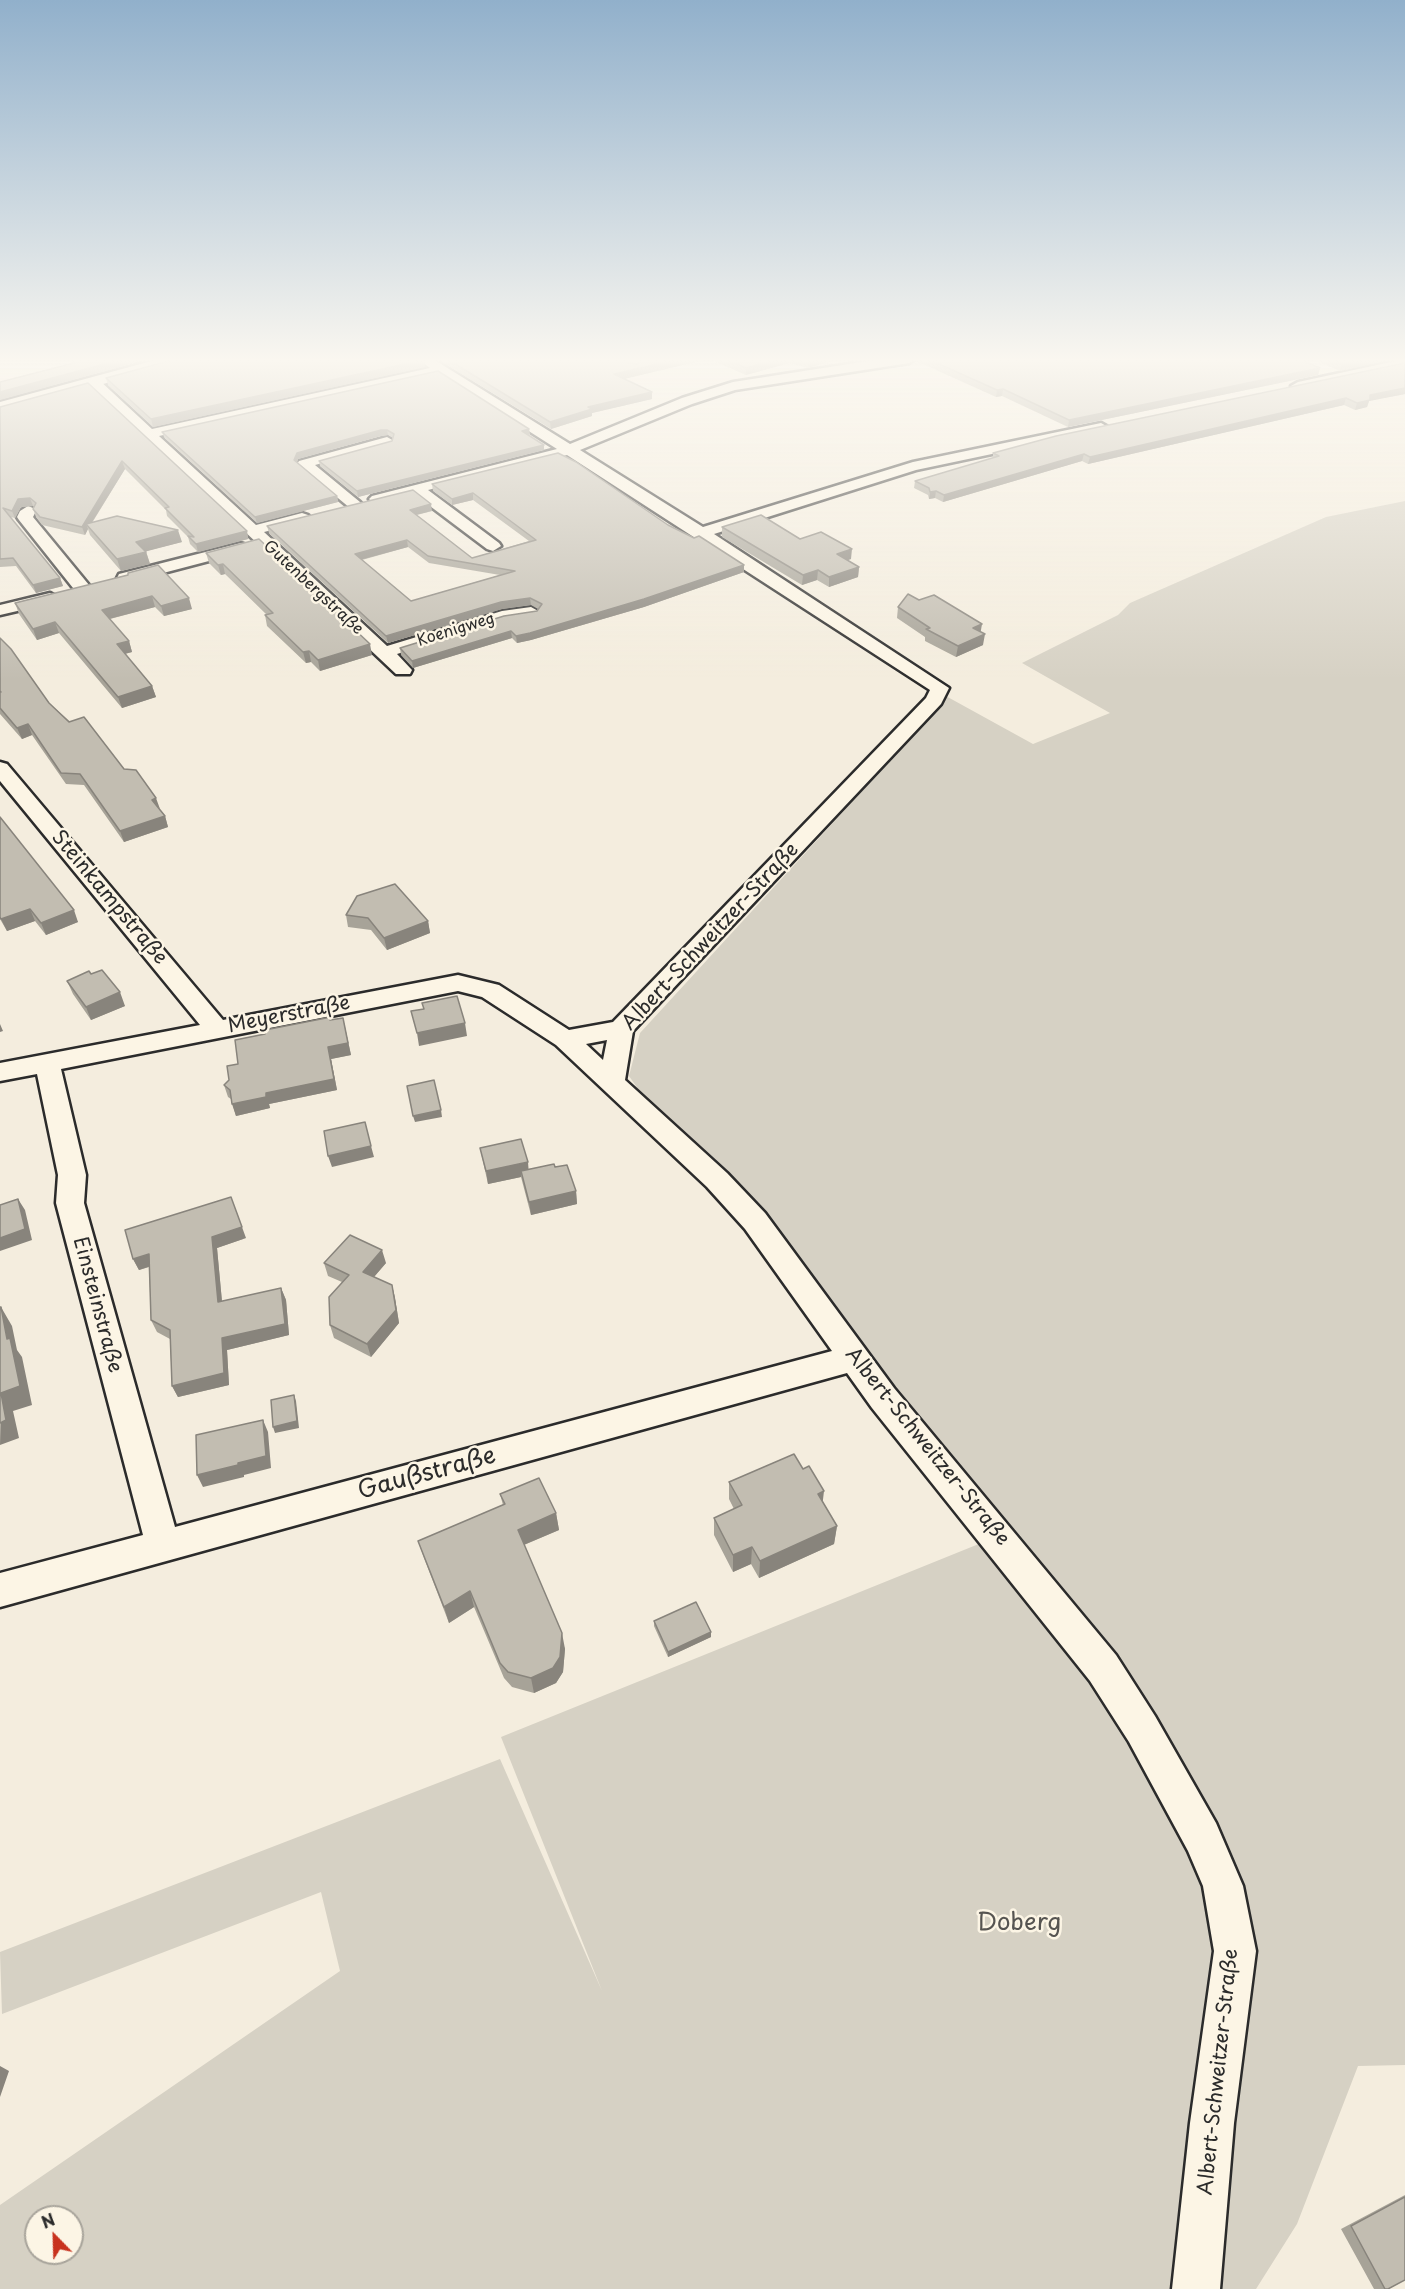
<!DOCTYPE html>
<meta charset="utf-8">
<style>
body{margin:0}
#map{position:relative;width:1405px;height:2289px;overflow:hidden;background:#f4edde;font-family:"Playpen Sans",sans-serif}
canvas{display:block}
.north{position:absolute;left:24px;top:2205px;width:60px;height:60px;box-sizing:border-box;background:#fcf5e5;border:2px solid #a8a49b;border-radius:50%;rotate:337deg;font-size:16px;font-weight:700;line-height:24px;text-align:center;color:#2b2b2b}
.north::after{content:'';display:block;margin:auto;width:21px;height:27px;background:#c8321e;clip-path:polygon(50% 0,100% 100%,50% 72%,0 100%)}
</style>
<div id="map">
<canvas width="1405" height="2289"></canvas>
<div class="north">N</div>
</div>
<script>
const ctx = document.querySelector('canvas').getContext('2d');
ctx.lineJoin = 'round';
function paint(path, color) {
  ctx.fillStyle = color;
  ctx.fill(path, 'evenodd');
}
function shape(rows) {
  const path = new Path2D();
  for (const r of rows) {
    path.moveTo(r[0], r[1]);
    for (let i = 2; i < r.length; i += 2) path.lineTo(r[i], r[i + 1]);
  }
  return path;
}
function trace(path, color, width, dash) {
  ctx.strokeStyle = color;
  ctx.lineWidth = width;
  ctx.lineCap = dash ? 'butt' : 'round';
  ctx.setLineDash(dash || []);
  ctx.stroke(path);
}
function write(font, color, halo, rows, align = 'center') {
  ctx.font = font + ' "Playpen Sans",sans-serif';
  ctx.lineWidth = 5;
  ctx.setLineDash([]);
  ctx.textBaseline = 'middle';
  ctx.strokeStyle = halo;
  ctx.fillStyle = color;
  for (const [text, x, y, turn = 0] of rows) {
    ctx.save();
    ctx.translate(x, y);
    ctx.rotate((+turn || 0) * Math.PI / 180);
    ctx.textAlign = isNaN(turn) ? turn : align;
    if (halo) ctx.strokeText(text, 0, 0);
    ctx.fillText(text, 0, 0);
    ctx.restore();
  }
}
paint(shape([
 [1405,501,1405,2065,1358,2066,1297,2224,1256,2289,0,2289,0,2205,340,1971,321,1892,2,2014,0,1952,500,1759,602,1991,501,1737,1006,1533,643,1096,629,1076,640,1033,886,765,944,695,1033,744,1110,713,1022,663,1118,615,1130,603,1326,517],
 [36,2217,72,2217,72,2253,36,2253]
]), '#d6d1c4');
const minor = shape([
 [418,359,433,359,570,444,682,398,733,382,881,359,915,359,909,363,735,390,692,404,580,450,703,527,913,462,1101,423,1108,427,1101,431,916,470,714,534,949,688,941,704,633,1031,625,1080,727,1173,765,1213,894,1388,1116,1655,1155,1716,1216,1823,1243,1886,1256,1951,1234,2123,1220,2289,1172,2289,1190,2123,1214,1951,1203,1886,1188,1851,1129,1742,1090,1681,872,1408,847,1373,0,1607,0,1573,143,1535,56,1203,58,1175,37,1074,0,1081,0,1063,200,1025,0,781,0,762,7,764,223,1020,458,975,499,985,569,1030,613,1022,926,698,930,690,567,455,428,490,499,543,501,546,493,551,487,549,414,494,377,504,372,502,369,499,372,496,557,449,439,374,159,436,256,525,302,513,308,515,310,518,308,521,264,532,387,646,502,611,531,607,540,612,537,616,504,621,397,654,412,670,410,674,396,674,86,382,93,378,98,379,152,429,430,368,418,359],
 [458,991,482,997,556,1045,707,1187,745,1229,832,1351,175,1527,84,1203,86,1175,61,1069,458,991],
 [607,1040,603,1060,586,1044,607,1040],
 [620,359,636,359,642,365,636,369,631,368,620,359],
 [1405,359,1405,367,1298,390,1291,386,1298,382,1405,359],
 [387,437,394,441,392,444,315,465,360,502,363,505,360,508,350,508,297,464,299,461,387,437],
 [28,506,33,508,36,511,33,517,89,585,91,589,89,593,77,593,19,520,17,517,20,511,28,506],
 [241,543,247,545,249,548,247,551,125,583,117,578,119,574,241,543],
 [50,593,59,598,56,602,0,615,0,605,50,593]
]);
const secondary = shape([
 [159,359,186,359,184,362,0,412,0,402,159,359]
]);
trace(minor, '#2b2b2b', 5);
trace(secondary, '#2b2b2b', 5);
paint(minor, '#fcf5e5');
paint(secondary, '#fcf5e5');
paint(shape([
 [437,359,625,359,629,363,637,364,640,360,639,359,708,359,624,379,652,399,592,413,592,416,551,429],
 [709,359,838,359,808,368,789,363,746,375],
 [916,359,1299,359,1320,368,1318,375,1068,427,1002,396,996,397,916,361],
 [1312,359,1393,359,1340,371],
 [1405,363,1405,394,1369,401,1367,407,1355,410,1344,405,1088,464,1082,461,943,502,935,498,929,499,928,495,914,488,915,481,993,458,993,453],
 [425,367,153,427,108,385,106,378],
 [438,371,530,434,528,435,544,450,358,497,320,466,319,461,392,441,393,438,388,435,381,436,298,459,297,462,337,496,338,502,257,523,164,437,162,432],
 [88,383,247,531,248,539,198,552,190,544,188,537,167,516,166,510,125,469,92,523,182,542,146,551,150,564,121,571,90,535,88,529,85,535,42,525,36,517,33,509,34,507,33,506,21,507,15,518,10,517,60,578,63,586,36,593,16,566,0,567,0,407],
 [432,484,668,525,744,572,644,607,531,640,517,643,512,638,413,668,401,655,400,648,537,611,538,609,531,605,502,609,388,643,269,533,267,526,432,511,417,515,472,558,529,541,473,500,452,505,433,491],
 [408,547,429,563,500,575,411,601,362,560],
 [722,527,800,539,851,559,847,560,859,567,858,577,829,587,817,580,802,585,722,537],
 [206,553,372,655,320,671,311,662,306,663,267,626,265,615,267,615,225,574,221,575,209,563],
 [128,575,192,609,164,616,155,607,110,619,129,641,132,652,125,654,152,686,156,697,122,708,59,633,37,640,19,614,15,603],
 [898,607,981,631,983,645,956,657,925,641,925,637,897,618],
 [0,638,49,703,124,769,165,816,168,827,124,842,84,785,66,784,32,735,22,739,0,714],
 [0,817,78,922,46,935,35,921,7,931,0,919],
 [346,915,428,921,430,933,387,950,371,930,348,927],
 [91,974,125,1006,91,1020,73,994,67,981],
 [331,1017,332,1020,343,1018,351,1055,331,1059,337,1090,269,1104,270,1108,236,1116,231,1099,228,1097,224,1085,229,1080,238,1064,265,1034],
 [480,1148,528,1169,555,1167,576,1191,577,1204,531,1215,521,1177,488,1184],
 [246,1238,217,1248,222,1301,281,1288,286,1300,289,1335,227,1350,229,1385,178,1397,172,1386,170,1339,157,1332,151,1320,149,1267,139,1270,133,1259],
 [324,1263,386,1263,374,1277,392,1285,395,1298,399,1323,371,1357,334,1338,330,1325,342,1282,328,1276],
 [729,1482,823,1502,837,1526,834,1544,759,1578,751,1564,733,1572,714,1535,714,1518,734,1509,729,1499],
 [500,1494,556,1513,559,1530,524,1545,565,1649,563,1672,556,1683,534,1693,512,1687,504,1678,474,1607,449,1623,424,1558,418,1541,503,1505],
 [654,1621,711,1632,711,1637,668,1657,654,1626],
 [1405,2195,1405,2280,1388,2289,1374,2289,1341,2229]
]), '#a7a398');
paint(shape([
 [123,359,149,359,0,400,0,392],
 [679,359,708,359,615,381,614,374],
 [778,359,789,359,789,363,746,375,746,368],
 [816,359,838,359,808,368,809,361],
 [1364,359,1393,359,1340,371,1342,364],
 [424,360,425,367,153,427,151,419],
 [1320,368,1318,375,1068,427,1069,420],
 [1405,388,1405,394,1369,401,1367,407,1355,410,1357,403,1370,395],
 [1003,389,1002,396,996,397,997,390],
 [652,392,652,399,592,413,592,416,551,429,550,422,588,407],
 [1346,398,1344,405,1088,464,1090,457],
 [529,429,530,434,523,436,522,431],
 [381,430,387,430,388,435,381,436,298,459,296,466,294,460,297,453],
 [544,445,544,450,358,497,357,491],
 [1084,454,1082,461,943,502,944,495],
 [122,461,125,469,89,527,86,524,88,529,85,535,82,527],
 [936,491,935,498,929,499,930,492],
 [473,493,473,500,452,505,452,499],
 [337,496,338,502,257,523,255,517],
 [30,498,33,506,21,507,15,518,12,511,18,499],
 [431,504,432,511,411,516,410,510],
 [178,530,182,542,140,553,136,542],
 [247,531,248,539,198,552,196,544],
 [407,540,408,547,356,561,355,554],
 [852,549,851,559,836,564,837,554],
 [146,552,150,564,121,571,117,559],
 [223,564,225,574,221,575,218,565],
 [744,565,744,572,644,607,531,640,517,643,516,636],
 [859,567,858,577,829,587,829,577],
 [818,570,817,580,802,585,803,575],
 [60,578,63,586,36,593,33,585],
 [152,596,155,607,105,620,102,610],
 [189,598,192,609,164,616,161,606],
 [530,598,531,605,502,609,388,643,386,636,501,602],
 [55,622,59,633,37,640,33,629],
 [982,624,980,636,973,628],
 [511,631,512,638,413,668,412,661],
 [985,634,983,645,956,657,958,646],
 [129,641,132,652,120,655,117,644],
 [370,644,372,655,320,671,318,660],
 [309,651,311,662,306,663,303,652],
 [152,686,156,697,122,708,118,697],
 [28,724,32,735,22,739,17,728],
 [156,798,160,809,152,800],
 [165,816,168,827,124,842,120,831],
 [30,909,35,921,7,931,1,919],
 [74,910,78,922,46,935,41,923],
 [428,921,430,933,387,950,384,938],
 [120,992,125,1006,91,1020,86,1007],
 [343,1018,351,1055,331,1059,337,1090,269,1104,270,1108,236,1116,232,1104,266,1093,328,1047],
 [465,1023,467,1036,419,1046,417,1033],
 [0,1024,3,1031,0,1032],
 [441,1110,442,1117,415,1122,413,1116],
 [371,1146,374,1157,332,1167,328,1156],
 [528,1162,529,1175,521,1171,521,1177,488,1184,486,1171],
 [576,1191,577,1204,531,1215,529,1202],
 [231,1197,246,1238,217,1248,223,1313,218,1302,212,1237],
 [18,1199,25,1210,32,1240,0,1251,0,1238],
 [382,1250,386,1263,367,1285,363,1272],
 [149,1254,154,1265,139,1270,133,1259],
 [392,1285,395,1298,399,1323,371,1357,367,1344],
 [281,1288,286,1300,289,1335,227,1350,229,1385,178,1397,172,1386,222,1338],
 [1,1307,12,1326,17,1350,22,1357,32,1405,13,1411,19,1438,0,1445,1,1393,7,1339],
 [294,1395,296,1401,299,1428,275,1433,273,1427],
 [263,1420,268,1432,271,1468,244,1475,244,1477,203,1487,197,1475,238,1463],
 [824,1491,822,1508,818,1494],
 [556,1513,559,1530,521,1546,518,1530],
 [837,1526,834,1544,759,1578,760,1561],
 [752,1547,751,1564,733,1572,733,1555],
 [470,1591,474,1607,449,1623,444,1607],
 [711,1632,711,1637,668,1657,668,1652],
 [562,1633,565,1649,563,1672,556,1683,534,1693,531,1678],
 [0,2066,9,2071,0,2097]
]), '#88847c');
const building = shape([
 [73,359,123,359,0,392,0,382,74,363,73,359],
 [176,359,423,359,424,360,151,419,106,378,176,359],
 [447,359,625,359,629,363,637,364,641,359,679,359,614,374,652,392,588,407,592,409,550,422,447,359],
 [725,359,778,359,746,368,725,359],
 [801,359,816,359,809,361,801,359],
 [928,359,1299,359,1320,368,1069,420,1003,389,997,390,928,359],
 [1331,359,1364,359,1342,364,1331,359],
 [1405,363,1405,388,1370,395,1370,400,1357,403,1346,398,1090,457,1084,454,944,495,936,491,930,492,929,488,915,481,999,456,993,453,1056,436,1405,363],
 [438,371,529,429,522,431,544,445,357,491,319,461,392,441,394,434,387,430,381,430,297,453,294,460,337,496,255,517,162,432,438,371],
 [88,383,247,531,196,544,188,536,194,537,165,508,169,507,122,461,82,527,40,517,33,509,36,503,30,498,18,499,12,511,3,508,60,578,33,585,13,558,0,559,0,407,88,383],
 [558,453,576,462,668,525,694,538,699,536,744,565,644,599,530,633,516,636,511,631,412,661,400,648,504,616,537,611,542,604,530,598,501,602,386,636,267,526,413,490,431,504,410,510,472,558,536,540,473,493,452,499,432,484,558,453],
 [407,540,428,556,515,571,411,601,355,554,407,540],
 [761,515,800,539,821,532,852,549,837,554,859,567,829,577,818,570,803,575,722,527,761,515],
 [117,516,178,530,136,542,146,552,117,559,86,524,117,516],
 [259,539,370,644,318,660,309,651,303,652,265,615,273,613,223,564,218,565,206,553,259,539],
 [158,565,189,598,161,606,152,596,102,610,129,641,117,644,152,686,118,697,55,622,33,629,15,603,128,575,128,573,158,565],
 [908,594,919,600,934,595,982,624,973,628,985,634,958,646,926,629,930,628,898,607,908,594],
 [0,638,11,649,49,703,69,722,84,717,124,769,136,770,156,798,152,800,165,816,120,831,80,774,61,773,28,724,17,728,0,708,0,692,1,692,0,691,0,638],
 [0,817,74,910,41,923,30,909,1,919,0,917,0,817],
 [395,884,428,921,384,938,368,918,346,915,357,896,395,884],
 [102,970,120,992,86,1007,67,981,89,971,91,974,102,970],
 [457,996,465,1023,417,1033,411,1011,424,1009,422,1003,457,996],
 [331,1017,330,1020,343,1018,348,1043,328,1047,334,1079,266,1093,266,1097,232,1104,230,1090,224,1085,229,1080,227,1066,238,1064,235,1040,265,1034,265,1030,331,1017],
 [434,1080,441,1110,413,1116,407,1086,434,1080],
 [365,1122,371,1146,328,1156,324,1131,365,1122],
 [521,1139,528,1162,486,1171,480,1148,521,1139],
 [554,1164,555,1167,567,1165,576,1191,529,1202,521,1171,554,1164],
 [231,1197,242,1227,212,1237,218,1302,281,1288,285,1324,222,1338,224,1373,172,1386,170,1330,151,1320,149,1254,133,1259,125,1230,231,1197],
 [18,1199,25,1229,0,1238,0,1205,18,1199],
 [350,1235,382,1250,363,1272,392,1285,396,1310,367,1344,330,1325,329,1297,349,1275,324,1263,350,1235],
 [0,1307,1,1307,7,1339,10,1338,20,1386,1,1393,6,1420,0,1423,0,1307],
 [294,1395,297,1421,273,1427,271,1400,294,1395],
 [263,1420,266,1456,238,1463,238,1465,197,1475,196,1435,263,1420],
 [794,1454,803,1469,809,1466,824,1491,818,1494,837,1526,760,1561,752,1547,733,1555,714,1518,742,1505,729,1482,794,1454],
 [539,1478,556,1513,518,1530,562,1633,560,1657,553,1668,531,1678,508,1672,500,1663,470,1591,444,1607,418,1541,505,1504,500,1494,539,1478],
 [696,1602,711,1632,668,1652,654,1621,696,1602],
 [1405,2197,1405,2280,1388,2289,1385,2289,1351,2226,1405,2197]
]);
paint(building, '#c2bdb1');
trace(building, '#88847c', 1.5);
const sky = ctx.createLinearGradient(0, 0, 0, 680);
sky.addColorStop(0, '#91b0cb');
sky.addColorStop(0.53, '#faf7f0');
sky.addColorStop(1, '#faf7f000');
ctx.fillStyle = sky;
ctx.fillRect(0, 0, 1405, 680);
write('16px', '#2b2b2b', '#fcf5e5', [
 ["Gutenbergstraße",313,588,43],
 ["Koenigweg",456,630,-17]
]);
write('20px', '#2b2b2b', '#fcf5e5', [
 ["Steinkampstraße",109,898,50],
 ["Albert-Schweitzer-Straße",711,937,-47],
 ["Meyerstraße",289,1015,-11],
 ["Einsteinstraße",97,1305,75],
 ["Albert-Schweitzer-Straße",927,1447,51],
 ["Albert-Schweitzer-Straße",1219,2072,-84]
]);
write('24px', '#2b2b2b', '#fcf5e5', [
 ["Gaußstraße",427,1474,-15]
]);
write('24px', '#565451', '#fcf5e5', [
 ["Doberg",1019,1923]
]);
</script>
